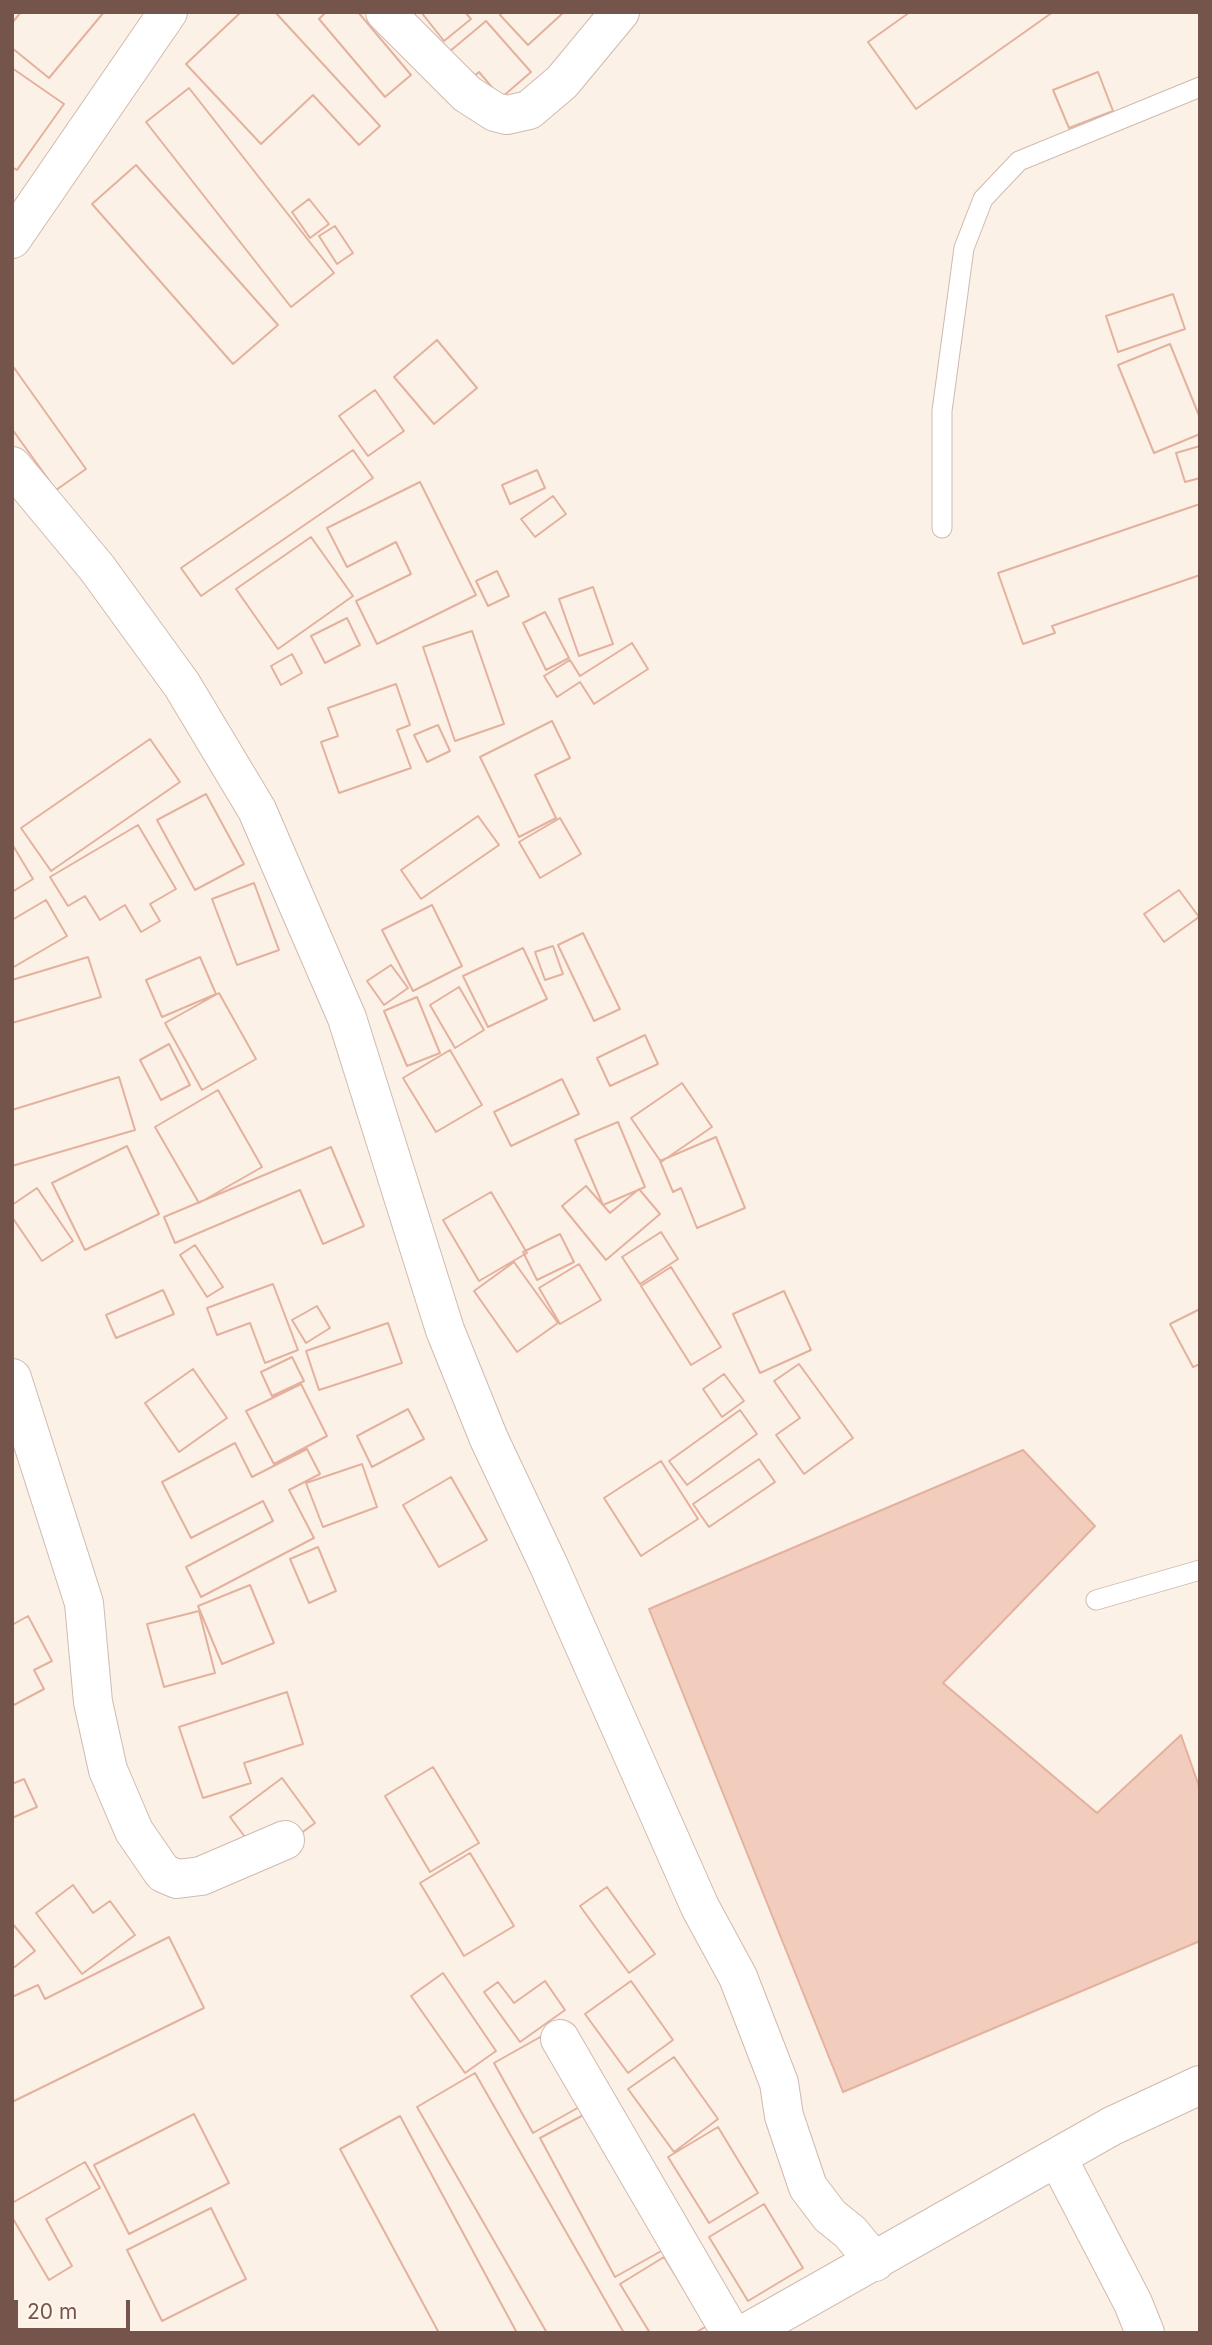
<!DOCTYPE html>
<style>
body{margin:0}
#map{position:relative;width:1212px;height:2345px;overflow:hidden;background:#fcf1e6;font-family:Inter,sans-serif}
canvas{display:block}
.frame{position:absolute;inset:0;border:14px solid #75554b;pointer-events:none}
.scale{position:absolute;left:14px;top:2300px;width:116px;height:32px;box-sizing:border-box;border:4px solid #75554b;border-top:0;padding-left:9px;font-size:21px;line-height:24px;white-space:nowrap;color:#75554b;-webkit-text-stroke:5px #fff5ec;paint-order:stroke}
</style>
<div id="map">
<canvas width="1212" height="2345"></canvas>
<div class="frame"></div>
<div class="scale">20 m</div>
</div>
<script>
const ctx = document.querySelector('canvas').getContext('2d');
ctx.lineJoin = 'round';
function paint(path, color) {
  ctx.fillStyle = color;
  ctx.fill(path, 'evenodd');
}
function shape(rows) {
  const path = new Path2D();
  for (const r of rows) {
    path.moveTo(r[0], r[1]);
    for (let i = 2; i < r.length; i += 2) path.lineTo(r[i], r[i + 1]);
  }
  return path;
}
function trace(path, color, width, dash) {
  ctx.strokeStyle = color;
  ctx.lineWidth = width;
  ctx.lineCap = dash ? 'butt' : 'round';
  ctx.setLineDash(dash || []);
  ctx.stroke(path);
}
const building = shape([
 [21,12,104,12,49,78,12,48,12,23,21,12],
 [21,12,104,12,49,78,12,48,12,23,21,12],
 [241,12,275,12,380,126,359,145,313,95,261,144,186,64,241,12],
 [241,12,275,12,380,126,359,145,313,95,261,144,186,64,241,12],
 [326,12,358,12,411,75,385,97,319,19,326,12],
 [326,12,358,12,411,75,385,97,319,19,326,12],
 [421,12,465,12,471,19,444,41,421,12],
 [421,12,465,12,471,19,444,41,421,12],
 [503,12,564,12,528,45,500,15,503,12],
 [503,12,564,12,528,45,500,15,503,12],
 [910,12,1053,12,916,109,868,42,910,12],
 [910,12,1053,12,916,109,868,42,910,12],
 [486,21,531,72,501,98,479,72,466,84,443,57,486,21],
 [486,21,531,72,501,98,479,72,466,84,443,57,486,21],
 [12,68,64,104,17,170,12,167,12,68],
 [12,68,64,104,17,170,12,167,12,68],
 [1098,72,1113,111,1069,128,1053,90,1098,72],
 [1098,72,1113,111,1069,128,1053,90,1098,72],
 [189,88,334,273,291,307,146,122,189,88],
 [189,88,334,273,291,307,146,122,189,88],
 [136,165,278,325,233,364,92,204,136,165],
 [136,165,278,325,233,364,92,204,136,165],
 [309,199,329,224,310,238,292,212,309,199],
 [309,199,329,224,310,238,292,212,309,199],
 [335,226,353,253,337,264,319,236,335,226],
 [335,226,353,253,337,264,319,236,335,226],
 [1173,294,1185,329,1118,352,1106,316,1173,294],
 [1173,294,1185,329,1118,352,1106,316,1173,294],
 [437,340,477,388,434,424,394,377,437,340],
 [437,340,477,388,434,424,394,377,437,340],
 [1170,344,1200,418,1200,434,1154,453,1118,365,1170,344],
 [1170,344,1200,418,1200,434,1154,453,1118,365,1170,344],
 [12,365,86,469,56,490,12,429,12,365],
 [12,365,86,469,56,490,12,429,12,365],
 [375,390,404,431,368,456,339,416,375,390],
 [375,390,404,431,368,456,339,416,375,390],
 [1200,446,1200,478,1185,482,1176,453,1200,446],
 [1200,446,1200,478,1185,482,1176,453,1200,446],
 [353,450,373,478,201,596,181,568,353,450],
 [353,450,373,478,201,596,181,568,353,450],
 [537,470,545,488,510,504,502,485,537,470],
 [537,470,545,488,510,504,502,485,537,470],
 [420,482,476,595,377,644,356,601,411,574,396,542,347,567,327,528,420,482],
 [420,482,476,595,377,644,356,601,411,574,396,542,347,567,327,528,420,482],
 [553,496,566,514,535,537,521,519,553,496],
 [553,496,566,514,535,537,521,519,553,496],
 [1200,504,1200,575,1052,626,1055,633,1023,644,998,573,1200,504],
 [1200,504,1200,575,1052,626,1055,633,1023,644,998,573,1200,504],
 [311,537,353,596,278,649,236,589,311,537],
 [311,537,353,596,278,649,236,589,311,537],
 [497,571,509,596,488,606,476,581,497,571],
 [497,571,509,596,488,606,476,581,497,571],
 [593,587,613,644,579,656,559,599,593,587],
 [593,587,613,644,579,656,559,599,593,587],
 [545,612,569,658,546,670,523,623,545,612],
 [545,612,569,658,546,670,523,623,545,612],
 [347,618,360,645,325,663,311,636,347,618],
 [347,618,360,645,325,663,311,636,347,618],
 [472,631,504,724,455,741,423,647,472,631],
 [472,631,504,724,455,741,423,647,472,631],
 [632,643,648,669,594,704,580,682,557,697,544,676,570,660,580,676,632,643],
 [632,643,648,669,594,704,580,682,557,697,544,676,570,660,580,676,632,643],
 [292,654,302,673,281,685,271,666,292,654],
 [292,654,302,673,281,685,271,666,292,654],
 [396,684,410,725,397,730,411,768,339,793,321,742,338,736,328,708,396,684],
 [396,684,410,725,397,730,411,768,339,793,321,742,338,736,328,708,396,684],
 [552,721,570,758,535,775,556,818,519,837,480,757,552,721],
 [552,721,570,758,535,775,556,818,519,837,480,757,552,721],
 [438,725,450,751,427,762,414,735,438,725],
 [438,725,450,751,427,762,414,735,438,725],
 [150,739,180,782,51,871,21,828,150,739],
 [150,739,180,782,51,871,21,828,150,739],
 [206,794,244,864,195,890,157,820,206,794],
 [206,794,244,864,195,890,157,820,206,794],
 [478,816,499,845,421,899,401,870,478,816],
 [478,816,499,845,421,899,401,870,478,816],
 [560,818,581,854,540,878,519,842,560,818],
 [560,818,581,854,540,878,519,842,560,818],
 [138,825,176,889,150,904,160,921,141,932,125,905,100,920,85,896,68,906,50,877,138,825],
 [138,825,176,889,150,904,160,921,141,932,125,905,100,920,85,896,68,906,50,877,138,825],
 [12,844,33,879,12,892,12,844],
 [12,844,33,879,12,892,12,844],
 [254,883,279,950,237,965,212,899,254,883],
 [254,883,279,950,237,965,212,899,254,883],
 [1179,890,1199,917,1164,942,1144,914,1179,890],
 [1179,890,1199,917,1164,942,1144,914,1179,890],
 [46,900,67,936,12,968,12,920,46,900],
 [46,900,67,936,12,968,12,920,46,900],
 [432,905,462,966,413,991,382,930,432,905],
 [432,905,462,966,413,991,382,930,432,905],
 [583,933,620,1009,594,1021,558,945,583,933],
 [583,933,620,1009,594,1021,558,945,583,933],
 [553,946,563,974,545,980,535,952,553,946],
 [553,946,563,974,545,980,535,952,553,946],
 [523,948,547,999,488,1027,463,976,523,948],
 [523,948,547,999,488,1027,463,976,523,948],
 [88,957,101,997,12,1023,12,980,88,957],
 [88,957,101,997,12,1023,12,980,88,957],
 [200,957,216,994,162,1017,146,980,200,957],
 [200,957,216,994,162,1017,146,980,200,957],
 [391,965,408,988,384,1005,367,981,391,965],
 [391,965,408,988,384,1005,367,981,391,965],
 [459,987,484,1030,455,1048,430,1005,459,987],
 [459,987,484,1030,455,1048,430,1005,459,987],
 [219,993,256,1059,202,1090,165,1023,219,993],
 [219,993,256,1059,202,1090,165,1023,219,993],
 [417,997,440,1053,407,1066,384,1011,417,997],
 [417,997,440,1053,407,1066,384,1011,417,997],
 [645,1035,658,1064,610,1086,597,1058,645,1035],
 [645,1035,658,1064,610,1086,597,1058,645,1035],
 [169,1044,190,1085,161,1100,140,1060,169,1044],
 [169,1044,190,1085,161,1100,140,1060,169,1044],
 [450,1050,482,1105,436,1132,403,1078,450,1050],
 [450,1050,482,1105,436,1132,403,1078,450,1050],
 [119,1077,135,1130,12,1166,12,1110,119,1077],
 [119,1077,135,1130,12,1166,12,1110,119,1077],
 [562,1079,579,1114,511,1146,494,1112,562,1079],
 [562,1079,579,1114,511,1146,494,1112,562,1079],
 [682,1083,712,1127,661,1162,631,1118,682,1083],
 [682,1083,712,1127,661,1162,631,1118,682,1083],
 [218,1090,262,1167,199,1203,155,1127,218,1090],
 [218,1090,262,1167,199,1203,155,1127,218,1090],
 [618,1122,645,1187,603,1205,575,1140,618,1122],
 [618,1122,645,1187,603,1205,575,1140,618,1122],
 [716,1137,745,1208,697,1228,681,1188,673,1192,660,1161,716,1137],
 [716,1137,745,1208,697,1228,681,1188,673,1192,660,1161,716,1137],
 [127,1146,159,1214,85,1250,52,1183,127,1146],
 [127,1146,159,1214,85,1250,52,1183,127,1146],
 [331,1147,364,1226,323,1244,300,1190,175,1243,164,1217,331,1147],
 [331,1147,364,1226,323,1244,300,1190,175,1243,164,1217,331,1147],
 [586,1186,610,1213,639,1189,660,1214,606,1260,562,1206,586,1186],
 [586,1186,610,1213,639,1189,660,1214,606,1260,562,1206,586,1186],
 [37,1188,73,1241,42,1261,12,1217,12,1205,37,1188],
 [37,1188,73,1241,42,1261,12,1217,12,1205,37,1188],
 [491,1192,527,1253,479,1281,443,1220,491,1192],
 [491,1192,527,1253,479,1281,443,1220,491,1192],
 [661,1232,678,1259,640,1284,622,1257,661,1232],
 [661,1232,678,1259,640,1284,622,1257,661,1232],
 [560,1234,574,1262,537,1280,523,1252,560,1234],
 [560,1234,574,1262,537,1280,523,1252,560,1234],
 [195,1245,223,1287,207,1297,180,1255,195,1245],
 [195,1245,223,1287,207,1297,180,1255,195,1245],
 [514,1262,558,1323,517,1352,474,1291,514,1262],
 [514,1262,558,1323,517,1352,474,1291,514,1262],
 [579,1264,601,1300,560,1324,539,1288,579,1264],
 [579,1264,601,1300,560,1324,539,1288,579,1264],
 [671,1267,721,1347,691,1365,641,1286,671,1267],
 [671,1267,721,1347,691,1365,641,1286,671,1267],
 [273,1284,298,1350,265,1363,250,1323,217,1335,207,1308,273,1284],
 [273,1284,298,1350,265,1363,250,1323,217,1335,207,1308,273,1284],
 [163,1290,174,1314,116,1338,106,1315,163,1290],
 [163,1290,174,1314,116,1338,106,1315,163,1290],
 [784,1291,811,1350,760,1373,733,1314,784,1291],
 [784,1291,811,1350,760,1373,733,1314,784,1291],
 [317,1306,330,1328,306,1343,292,1320,317,1306],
 [317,1306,330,1328,306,1343,292,1320,317,1306],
 [1200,1309,1200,1364,1193,1367,1170,1324,1200,1309],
 [1200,1309,1200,1364,1193,1367,1170,1324,1200,1309],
 [388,1323,402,1363,319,1390,306,1351,388,1323],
 [388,1323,402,1363,319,1390,306,1351,388,1323],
 [292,1357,304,1381,272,1396,261,1372,292,1357],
 [292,1357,304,1381,272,1396,261,1372,292,1357],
 [799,1364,853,1438,804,1474,776,1435,800,1418,774,1381,799,1364],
 [799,1364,853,1438,804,1474,776,1435,800,1418,774,1381,799,1364],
 [193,1369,227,1418,179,1452,145,1403,193,1369],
 [193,1369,227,1418,179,1452,145,1403,193,1369],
 [724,1374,744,1401,722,1417,703,1389,724,1374],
 [724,1374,744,1401,722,1417,703,1389,724,1374],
 [301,1384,327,1436,274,1464,246,1411,301,1384],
 [301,1384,327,1436,274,1464,246,1411,301,1384],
 [408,1409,424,1439,372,1467,357,1436,408,1409],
 [408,1409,424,1439,372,1467,357,1436,408,1409],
 [740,1410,757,1434,687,1485,669,1461,740,1410],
 [740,1410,757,1434,687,1485,669,1461,740,1410],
 [235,1443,252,1477,307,1449,320,1474,289,1490,314,1538,201,1597,186,1567,273,1521,263,1501,191,1538,162,1482,235,1443],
 [235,1443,252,1477,307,1449,320,1474,289,1490,314,1538,201,1597,186,1567,273,1521,263,1501,191,1538,162,1482,235,1443],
 [1023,1450,1095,1526,943,1683,1097,1813,1181,1735,1200,1789,1200,1941,843,2092,649,1609,1023,1450],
 [759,1459,775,1482,709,1527,693,1504,759,1459],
 [759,1459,775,1482,709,1527,693,1504,759,1459],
 [661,1461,698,1519,641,1556,604,1498,661,1461],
 [661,1461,698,1519,641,1556,604,1498,661,1461],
 [362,1464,377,1507,323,1527,306,1483,362,1464],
 [362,1464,377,1507,323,1527,306,1483,362,1464],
 [451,1477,487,1540,439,1567,403,1505,451,1477],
 [451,1477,487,1540,439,1567,403,1505,451,1477],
 [318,1547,336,1591,309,1603,290,1559,318,1547],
 [318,1547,336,1591,309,1603,290,1559,318,1547],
 [250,1585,274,1643,222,1664,198,1606,250,1585],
 [250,1585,274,1643,222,1664,198,1606,250,1585],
 [199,1611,215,1673,164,1687,147,1624,199,1611],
 [199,1611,215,1673,164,1687,147,1624,199,1611],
 [28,1616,52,1661,34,1670,44,1689,12,1706,12,1625,28,1616],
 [28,1616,52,1661,34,1670,44,1689,12,1706,12,1625,28,1616],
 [287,1692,303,1744,244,1763,251,1783,203,1798,179,1727,287,1692],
 [287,1692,303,1744,244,1763,251,1783,203,1798,179,1727,287,1692],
 [433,1767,479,1843,430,1872,385,1796,433,1767],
 [433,1767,479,1843,430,1872,385,1796,433,1767],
 [282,1778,315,1823,263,1861,230,1817,282,1778],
 [282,1778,315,1823,263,1861,230,1817,282,1778],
 [24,1779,37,1807,12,1818,12,1784,24,1779],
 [24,1779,37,1807,12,1818,12,1784,24,1779],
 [470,1853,514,1926,464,1956,420,1883,470,1853],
 [470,1853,514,1926,464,1956,420,1883,470,1853],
 [73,1885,93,1913,110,1901,135,1935,82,1974,36,1913,73,1885],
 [73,1885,93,1913,110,1901,135,1935,82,1974,36,1913,73,1885],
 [607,1887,655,1954,629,1973,580,1906,607,1887],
 [607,1887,655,1954,629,1973,580,1906,607,1887],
 [12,1923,35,1951,12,1969,12,1923],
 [12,1923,35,1951,12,1969,12,1923],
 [169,1937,204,2008,12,2102,12,1997,38,1985,45,1999,169,1937],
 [169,1937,204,2008,12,2102,12,1997,38,1985,45,1999,169,1937],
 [443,1973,496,2051,465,2073,411,1996,443,1973],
 [443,1973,496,2051,465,2073,411,1996,443,1973],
 [545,1981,565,2010,520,2042,484,1992,498,1982,514,2003,545,1981],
 [545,1981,565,2010,520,2042,484,1992,498,1982,514,2003,545,1981],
 [631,1981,673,2040,628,2073,585,2014,631,1981],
 [631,1981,673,2040,628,2073,585,2014,631,1981],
 [542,2036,581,2106,533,2133,494,2063,542,2036],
 [542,2036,581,2106,533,2133,494,2063,542,2036],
 [674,2057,718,2119,674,2152,628,2089,674,2057],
 [674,2057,718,2119,674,2152,628,2089,674,2057],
 [475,2073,624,2333,547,2333,417,2107,475,2073],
 [475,2073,624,2333,547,2333,417,2107,475,2073],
 [589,2112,663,2250,615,2277,540,2138,589,2112],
 [589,2112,663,2250,615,2277,540,2138,589,2112],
 [194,2114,229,2183,129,2234,94,2165,194,2114],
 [194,2114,229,2183,129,2234,94,2165,194,2114],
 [400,2116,517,2333,439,2333,340,2149,400,2116],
 [400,2116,517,2333,439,2333,340,2149,400,2116],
 [718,2127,758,2193,709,2223,668,2157,718,2127],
 [718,2127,758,2193,709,2223,668,2157,718,2127],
 [85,2162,100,2188,46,2219,72,2266,49,2280,12,2217,12,2203,85,2162],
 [85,2162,100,2188,46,2219,72,2266,49,2280,12,2217,12,2203,85,2162],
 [764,2204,803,2268,748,2301,709,2237,764,2204],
 [764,2204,803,2268,748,2301,709,2237,764,2204],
 [211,2208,246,2279,162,2321,127,2250,211,2208],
 [211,2208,246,2279,162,2321,127,2250,211,2208],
 [664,2257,707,2326,695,2333,650,2333,620,2284,664,2257],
 [664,2257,707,2326,695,2333,650,2333,620,2284,664,2257]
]);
paint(building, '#f2cdbe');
trace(building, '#e4b19e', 2);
const service = shape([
 [942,528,942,411,964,248,983,199,1019,161,1200,87],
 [1096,1600,1200,1570]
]);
const minor = shape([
 [385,12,467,94,495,112,507,115,529,110,562,82,620,12],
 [12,466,97,568,182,685,257,810,347,1018,445,1330,489,1439,549,1566,700,1907,738,1977,779,2083,784,2116,808,2187,830,2216,850,2232,875,2262],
 [12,1378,84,1603,93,1702,108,1770,134,1831,163,1873,177,1879,201,1876,285,1840],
 [560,2039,731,2333],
 [1057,2157,1133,2303,1145,2333],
 [746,2333,1112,2126,1200,2085]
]);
const secondary = shape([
 [12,239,168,12]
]);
trace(service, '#d0baaf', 21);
trace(minor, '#d0baaf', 40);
trace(secondary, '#d3b9ac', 40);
trace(service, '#fff', 19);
trace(minor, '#fff', 38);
trace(secondary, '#fff', 38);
</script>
